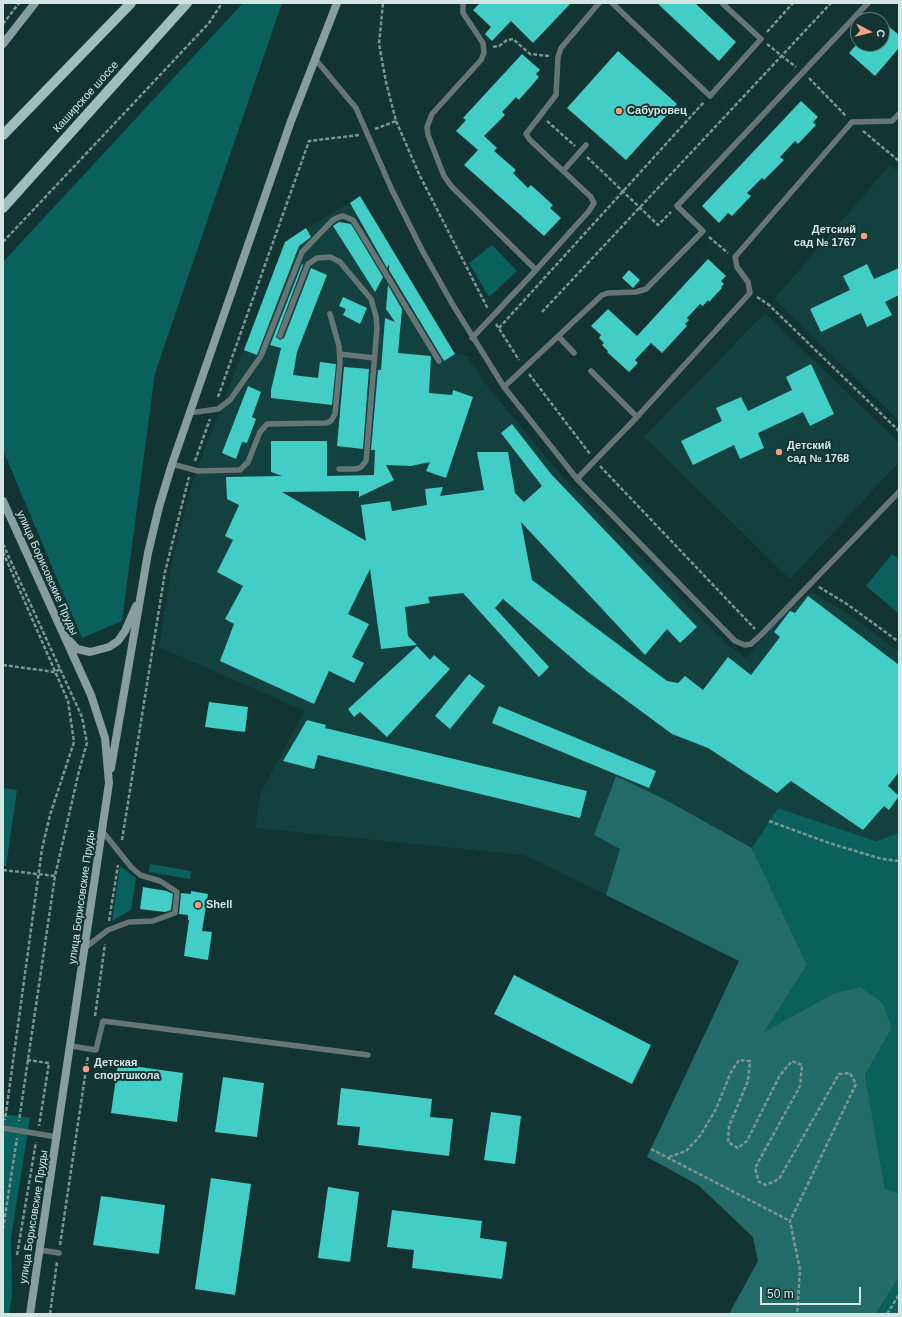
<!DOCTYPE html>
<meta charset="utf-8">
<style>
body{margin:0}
#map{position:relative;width:902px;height:1317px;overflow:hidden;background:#123533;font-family:Arial,sans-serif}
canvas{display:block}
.frame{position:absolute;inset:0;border:4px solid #d2e5e3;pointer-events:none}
.north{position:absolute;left:850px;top:12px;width:40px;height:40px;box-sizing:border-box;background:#123533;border:1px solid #5f7b79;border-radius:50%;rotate:97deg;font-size:11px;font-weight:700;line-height:16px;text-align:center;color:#d2e5e3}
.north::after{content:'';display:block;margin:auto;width:14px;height:18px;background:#f2a081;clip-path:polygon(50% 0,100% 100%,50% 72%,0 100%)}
.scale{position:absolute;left:760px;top:1287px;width:101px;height:18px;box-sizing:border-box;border:2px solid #d2e5e3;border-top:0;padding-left:5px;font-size:12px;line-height:14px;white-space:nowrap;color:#d2e5e3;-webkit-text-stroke:3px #123533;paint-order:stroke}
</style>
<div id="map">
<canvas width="902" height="1317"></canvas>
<div class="frame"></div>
<div class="north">С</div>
<div class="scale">50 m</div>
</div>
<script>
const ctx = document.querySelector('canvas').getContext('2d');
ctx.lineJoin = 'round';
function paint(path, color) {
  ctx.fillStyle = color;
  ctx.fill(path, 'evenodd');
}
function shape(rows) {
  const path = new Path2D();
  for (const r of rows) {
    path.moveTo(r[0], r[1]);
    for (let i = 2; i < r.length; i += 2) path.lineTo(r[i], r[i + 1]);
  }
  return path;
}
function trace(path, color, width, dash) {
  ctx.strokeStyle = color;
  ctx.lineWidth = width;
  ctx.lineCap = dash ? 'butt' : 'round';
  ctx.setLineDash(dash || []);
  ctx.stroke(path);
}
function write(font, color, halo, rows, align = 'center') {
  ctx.font = font + ' Arial,sans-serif';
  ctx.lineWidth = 4;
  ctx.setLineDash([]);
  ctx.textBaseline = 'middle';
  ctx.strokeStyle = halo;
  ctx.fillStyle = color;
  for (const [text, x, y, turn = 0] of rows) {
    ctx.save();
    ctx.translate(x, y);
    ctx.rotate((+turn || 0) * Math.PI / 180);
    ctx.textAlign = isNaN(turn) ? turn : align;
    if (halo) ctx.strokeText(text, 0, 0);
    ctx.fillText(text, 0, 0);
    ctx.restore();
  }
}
paint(shape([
 [890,165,899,173,899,421,774,299],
 [360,196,455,354,467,356,484,382,565,480,729,646,746,658,786,612,811,592,843,610,899,652,899,833,876,841,778,808,752,848,616,776,620,849,606,895,524,855,255,828,261,792,305,711,159,647,173,558,193,480,285,242],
 [765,313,899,443,899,462,790,579,644,437]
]), '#12413f');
paint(shape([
 [243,3,282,3,155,373,122,621,82,638,3,450,3,262],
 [492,245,517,271,489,297,469,263],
 [892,554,899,559,898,613,866,586],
 [3,788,17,790,6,866,3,865],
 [778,808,876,841,899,833,899,1193,885,1189,865,1075,892,1028,860,987,834,993,764,1032,807,965,752,848],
 [150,864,191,871,190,879,149,872],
 [120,866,136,878,131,910,112,921],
 [3,1114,30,1118,11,1238,12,1295,9,1314,3,1314],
 [899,1277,899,1314,876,1314]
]), '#09605d');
paint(shape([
 [616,776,664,799,752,848,807,965,764,1032,834,993,860,987,882,1002,892,1028,865,1075,885,1189,899,1193,899,1277,876,1314,729,1314,758,1261,753,1237,698,1185,647,1157,739,961,606,895,620,849,594,835]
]), '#236b68');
paint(shape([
 [480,3,571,3,533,43,511,21,492,41,485,34,491,27,473,10],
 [657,3,695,3,736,42,719,61],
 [882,21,899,35,899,48,875,76,849,53,857,44,882,44],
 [618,51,677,104,626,160,567,108],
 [522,54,540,70,536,74,539,77,519,100,516,97,502,112,505,115,484,136,497,148,494,151,516,170,513,173,528,188,531,185,553,205,550,208,561,218,544,236,464,165,478,150,456,131,466,120,463,118],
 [801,101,818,117,813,122,816,125,798,144,795,141,780,157,784,160,764,180,762,178,747,193,751,196,732,216,728,213,719,223,702,206],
 [360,196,455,354,444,361,389,270,389,264,387,268,350,203],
 [339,222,351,224,383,277,375,292,333,226],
 [306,228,311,237,299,246,257,355,244,350,285,242],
 [708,259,726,276,721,281,724,284,721,287,722,288,709,302,708,300,703,306,700,304,687,318,689,320,685,324,687,326,662,353,651,343,635,360,638,363,629,372,607,352,608,351,602,345,604,343,599,338,601,335,591,326,608,309,637,336],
 [302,264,303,265,276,337,280,340,284,338,311,268,327,275,297,352,293,375,318,378,320,362,336,364,332,405,271,398,271,390,281,348,270,345],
 [867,264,874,279,899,268,899,295,885,302,892,315,867,327,861,313,821,332,810,309,850,290,843,276],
 [629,270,640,280,633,288,622,278],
 [388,285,402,309,398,353,431,356,429,393,452,395,453,390,473,397,446,478,426,471,430,462,411,466,386,465,394,480,359,497,359,491,282,492,366,541,361,505,390,501,392,511,427,505,425,489,443,487,440,496,484,490,477,452,508,452,515,493,524,502,542,486,501,433,512,424,551,474,697,627,680,643,667,629,645,655,521,522,532,580,667,681,678,683,685,676,703,690,728,657,751,675,780,637,774,632,790,611,795,613,808,596,899,665,899,772,888,786,899,796,889,810,884,806,863,830,791,781,777,793,708,748,672,734,588,672,503,599,495,608,549,667,539,677,463,593,428,597,430,603,405,607,408,636,417,645,381,649,370,569,348,614,369,624,352,657,364,663,354,683,329,671,314,704,220,661,234,624,225,619,243,586,217,572,233,540,225,536,239,505,227,499,226,477,282,476,271,472,271,441,327,441,327,476,374,475,375,450,371,450,378,370,381,370,385,318,395,322,386,309],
 [343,297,367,308,360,324,343,315,346,309,339,306],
 [811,364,834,414,810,426,803,412,758,433,764,448,740,459,734,445,693,465,681,441,722,421,716,408,741,397,748,411,792,390,786,377],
 [344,367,369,369,363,449,337,446],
 [248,386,261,392,252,417,256,419,247,443,242,442,236,459,222,453],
 [417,646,430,660,434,655,450,669,387,737,360,712,354,717,348,709],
 [469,674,485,686,450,729,435,716],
 [209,702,248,707,245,732,205,727],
 [499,706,656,771,649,788,492,723],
 [307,720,326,725,325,728,587,791,580,818,318,755,314,769,283,761],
 [143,887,167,891,173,894,171,910,165,912,140,909],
 [191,891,208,894,202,931,212,932,208,960,184,956,189,920,188,920,188,915,179,914,181,893,191,894],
 [514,975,651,1045,632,1084,494,1014],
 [118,1064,183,1073,177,1122,111,1113],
 [223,1077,264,1083,257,1137,215,1132],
 [341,1088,432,1099,430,1117,453,1119,449,1156,358,1145,360,1127,337,1125],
 [491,1112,521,1116,515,1164,484,1160],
 [211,1178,251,1184,235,1295,195,1289],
 [328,1187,359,1192,350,1262,318,1258],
 [101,1196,165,1205,159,1254,93,1245],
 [392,1210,482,1221,480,1238,507,1242,502,1279,412,1268,414,1250,387,1247]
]), '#42cdc7');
trace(shape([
 [3,24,19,3],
 [767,32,793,3],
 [767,44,796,67],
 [493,47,499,46,507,40,513,39,530,54,549,56],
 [809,78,846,116],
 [396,121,420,176,488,309],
 [547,121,575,146],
 [375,129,396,121,386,82,379,44,383,3],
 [863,131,899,161],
 [587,157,658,225,671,212],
 [709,237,728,253],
 [3,242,209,23,222,3],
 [757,297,769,305,899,431],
 [542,312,831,3],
 [496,324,519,360],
 [499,328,704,102],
 [529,374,590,454],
 [218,397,309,141,359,135],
 [195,461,210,419],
 [600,466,755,629],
 [3,544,82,717,87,743,79,771,55,876,19,1121],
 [3,552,68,701,74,742,50,815,42,849,5,1120],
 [819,587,847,604,899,642],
 [3,665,55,672,60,669],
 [769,821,829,843,882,859,899,861],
 [122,840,165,572,189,477],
 [3,870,55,876],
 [109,921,118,865],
 [95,1016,105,944],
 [27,1060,49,1063,39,1126],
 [651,1149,790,1221],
 [669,1157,686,1151,700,1136,716,1109,731,1072,739,1060,750,1061,748,1081,729,1126,728,1142,738,1148,747,1141,780,1075,792,1061,802,1065,800,1086,755,1168,759,1182,766,1185,779,1179,839,1074,850,1073,856,1084,790,1221,800,1270,797,1314],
 [3,1229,17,1138],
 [60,1245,88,1056],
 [17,1255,36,1142],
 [50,1314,57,1262],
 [887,1314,899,1295]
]), '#799492', 2.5, [4, 2]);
trace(shape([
 [463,3,463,13,483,43,484,53,481,60,432,114,427,127,428,135,444,176,452,187,536,270,589,211,594,203,591,197,530,140,526,134,556,95,558,57,561,48,599,3],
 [612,3,710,96,761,39,722,3],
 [316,60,356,108,392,190,422,250,453,305,504,387,577,479,735,641,745,645,751,644,761,635,899,492],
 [563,171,586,145],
 [280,336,308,264,317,258,330,257,340,262,371,299,376,316,377,328,366,461,361,467,356,469,339,469],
 [559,337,574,353],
 [472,338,536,270],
 [340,354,374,358],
 [591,371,637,417],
 [504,387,602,295,608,293,636,292,646,289,703,231,677,206,868,3],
 [189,413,218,409,230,400,261,356,302,252,333,220,339,217,343,216,353,220,439,361],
 [172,464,198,471,240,470,248,462,260,432,267,424,326,423,331,421,335,414,340,362,339,346,330,314],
 [577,479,637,417,750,293,748,282,737,267,735,257,852,122,892,121,899,114],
 [86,947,108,930,129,922,153,921,175,913,177,892,160,881,140,875,131,867,103,832],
 [71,1046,96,1050,103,1021,368,1055],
 [3,1128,57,1137],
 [40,1250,59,1253]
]), '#677675', 5.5);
trace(shape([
 [3,44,35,3],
 [3,501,91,695,105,738,109,783,30,1314],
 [67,638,77,649,90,652,109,647,118,641,125,631,136,606],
 [111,768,148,553,159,507,172,464,291,121,337,3]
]), '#869e9d', 8);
trace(shape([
 [3,135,131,3],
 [3,208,187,3]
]), '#9ebebb', 10);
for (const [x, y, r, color] of [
 [619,111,4,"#f2a081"],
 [864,236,4,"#f2a081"],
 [779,452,4,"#f2a081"],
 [198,905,4,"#f2a081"],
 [86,1069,4,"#f2a081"]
]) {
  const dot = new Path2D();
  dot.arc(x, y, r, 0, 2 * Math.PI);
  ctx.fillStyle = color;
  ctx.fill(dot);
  trace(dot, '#123533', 1.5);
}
write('11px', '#d2e5e3', '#123533', [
 ["Каширское шоссе",86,97,-48],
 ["улица Борисовские Пруды",47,573,66],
 ["улица Борисовские Пруды",82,897,-82],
 ["улица Борисовские Пруды",34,1217,-81]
]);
write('bold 11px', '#d2e5e3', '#123533', [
 ["Сабуровец",627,111],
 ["Детский",856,230,"right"],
 ["сад № 1767",856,243,"right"],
 ["Детский",787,446],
 ["сад № 1768",787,459],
 ["Shell",206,905],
 ["Детская",94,1063],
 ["спортшкола",94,1076]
], 'left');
</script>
